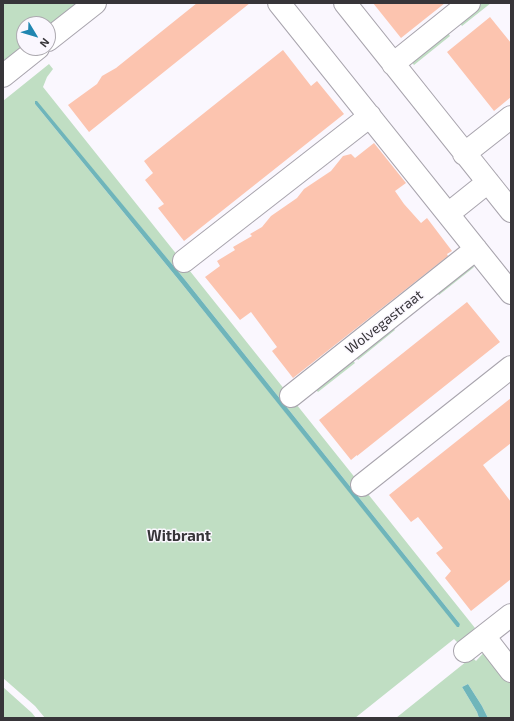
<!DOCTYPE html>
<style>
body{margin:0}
#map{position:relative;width:514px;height:721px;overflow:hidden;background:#faf7fe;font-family:"Exo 2",sans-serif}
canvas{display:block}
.frame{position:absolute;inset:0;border:4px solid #373539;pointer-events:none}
.north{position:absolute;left:16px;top:16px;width:40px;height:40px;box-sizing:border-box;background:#faf7fe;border:1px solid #aca9af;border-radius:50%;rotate:128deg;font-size:11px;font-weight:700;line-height:16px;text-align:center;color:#373539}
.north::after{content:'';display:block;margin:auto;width:14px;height:18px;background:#2086b0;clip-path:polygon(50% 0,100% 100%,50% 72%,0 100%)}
</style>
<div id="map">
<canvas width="514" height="721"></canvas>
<div class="frame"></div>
<div class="north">N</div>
</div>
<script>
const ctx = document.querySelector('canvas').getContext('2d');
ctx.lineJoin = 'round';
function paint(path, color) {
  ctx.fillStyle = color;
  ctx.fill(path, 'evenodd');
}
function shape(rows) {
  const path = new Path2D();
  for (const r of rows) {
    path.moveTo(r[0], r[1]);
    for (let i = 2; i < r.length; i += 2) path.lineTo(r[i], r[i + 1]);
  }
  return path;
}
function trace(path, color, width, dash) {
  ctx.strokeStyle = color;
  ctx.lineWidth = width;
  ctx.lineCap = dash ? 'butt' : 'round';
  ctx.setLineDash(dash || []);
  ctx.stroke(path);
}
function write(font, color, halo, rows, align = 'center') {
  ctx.font = font + ' "Exo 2",sans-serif';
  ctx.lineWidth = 3;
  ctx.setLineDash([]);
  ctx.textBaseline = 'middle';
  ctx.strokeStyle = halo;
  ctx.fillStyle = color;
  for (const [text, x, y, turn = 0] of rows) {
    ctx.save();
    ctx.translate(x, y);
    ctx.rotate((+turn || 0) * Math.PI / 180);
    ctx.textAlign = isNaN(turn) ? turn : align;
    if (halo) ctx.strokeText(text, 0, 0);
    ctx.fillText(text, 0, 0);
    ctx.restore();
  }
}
paint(shape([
 [3,3,79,3,48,28,48,24,24,24,24,47,3,64],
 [482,3,491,3,462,26,459,22],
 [447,31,450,36,414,65,410,60],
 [49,64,53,69,47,77,43,87,475,628,458,643,454,639,355,718,45,718,35,706,3,678,3,101],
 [36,101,186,281,460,624,458,627,182,284,35,104],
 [471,262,474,267,473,268,439,295,435,291],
 [391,326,395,330,358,360,354,355],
 [351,358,355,363,318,392,314,388],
 [487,649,511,679,511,718,488,718,482,706,468,684,462,687,477,712,479,718,396,718,472,657,476,661],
 [3,687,32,713,36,718,3,718]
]), '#c0dec3');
paint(shape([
 [35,101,37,101,186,281,460,624,459,627,457,627,182,284,35,104],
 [468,684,482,706,488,718,479,718,477,712,462,687]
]), '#6fb5ba');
paint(shape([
 [197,3,250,3,89,132,68,105,97,84,102,76,116,68],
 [373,3,445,3,401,38],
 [490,17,511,43,511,97,494,111,447,52],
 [283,50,311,86,317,81,344,114,184,241,158,208,164,204,145,180,153,173,144,161],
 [374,143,406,183,395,191,404,204,421,223,427,218,452,251,447,254,448,256,293,378,272,351,277,347,251,312,240,320,205,277,220,266,217,261,235,250,233,247,252,236,250,234,262,227,271,216,297,198,304,189,331,171,343,156,351,154,355,158],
 [467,302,500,342,357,456,357,455,351,460,319,420],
 [511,398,511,443,483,465,511,502,511,579,471,611,445,578,451,571,436,553,443,548,418,517,411,522,389,495]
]), '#fcc4af');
const minor = shape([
 [279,3,511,293],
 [345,3,511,211],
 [48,40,95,3],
 [393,64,469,3],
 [3,76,38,48],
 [464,154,511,117],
 [448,214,488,182],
 [184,261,370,116],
 [291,396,476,249],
 [362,485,511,367],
 [484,636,511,671],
 [465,651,511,615]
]);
trace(minor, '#a8a4ad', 24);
trace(minor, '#fff', 22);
write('14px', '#373539', '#faf7fe', [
 ["Wolvegastraat",384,322,-38]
]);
write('bold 15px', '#373539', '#faf7fe', [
 ["Witbrant",179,536]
]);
</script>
